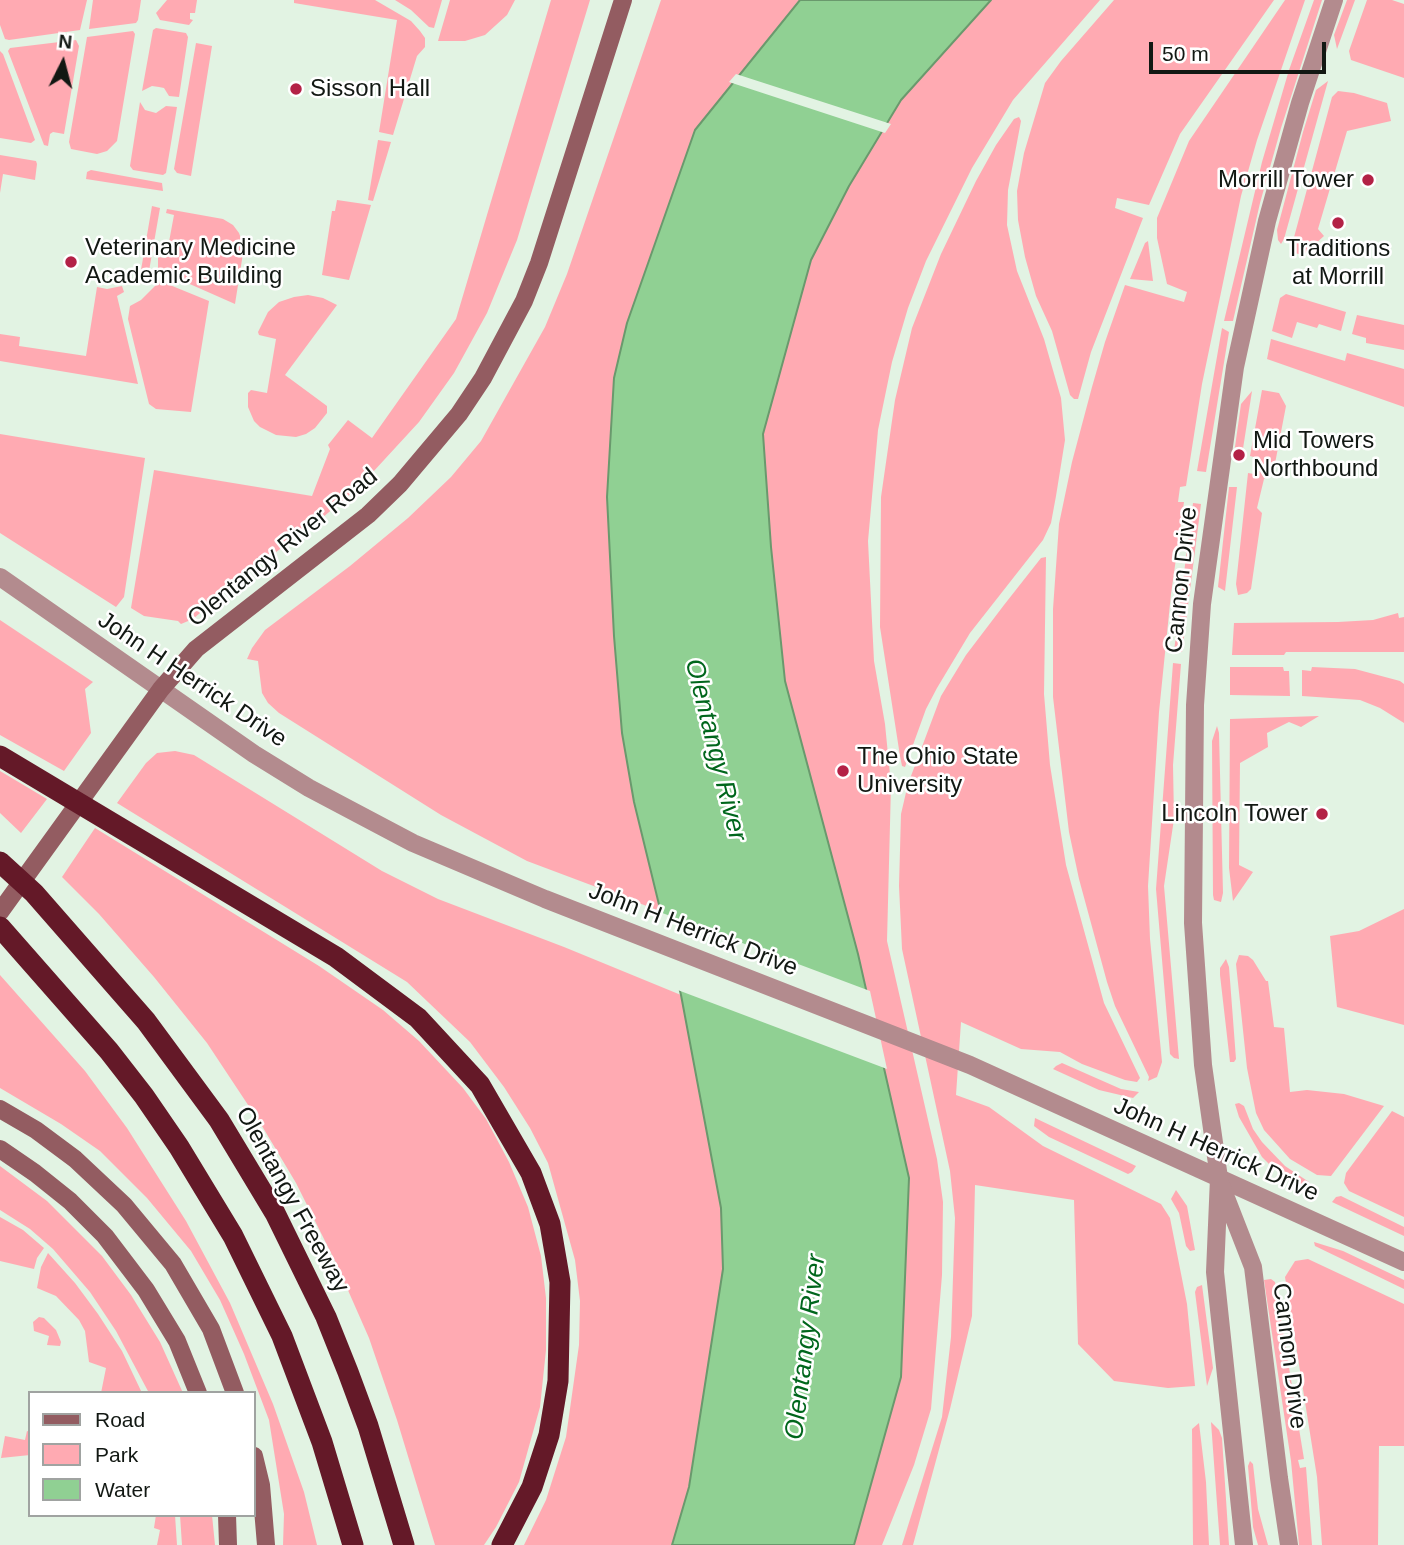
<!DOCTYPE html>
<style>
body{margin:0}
#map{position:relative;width:1404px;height:1545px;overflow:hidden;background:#e2f3e3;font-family:Arial,sans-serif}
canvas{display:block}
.legend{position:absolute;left:28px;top:1391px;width:228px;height:126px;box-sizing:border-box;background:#fff;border:2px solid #a0a3a1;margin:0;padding:9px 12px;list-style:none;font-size:21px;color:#121813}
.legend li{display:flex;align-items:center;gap:14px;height:35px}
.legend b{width:35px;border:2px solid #a0a3a1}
.north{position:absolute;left:28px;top:28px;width:70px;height:70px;-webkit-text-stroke:5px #fff;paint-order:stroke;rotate:6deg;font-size:19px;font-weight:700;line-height:28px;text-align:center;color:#121813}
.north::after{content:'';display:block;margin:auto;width:24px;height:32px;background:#121813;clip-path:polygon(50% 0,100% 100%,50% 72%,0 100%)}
.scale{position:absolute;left:1149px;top:42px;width:177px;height:32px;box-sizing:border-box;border:4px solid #121813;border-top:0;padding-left:9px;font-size:21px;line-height:24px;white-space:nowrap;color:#121813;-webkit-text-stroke:5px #fff;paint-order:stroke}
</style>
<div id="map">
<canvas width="1404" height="1545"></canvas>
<ul class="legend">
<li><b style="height:9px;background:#935c61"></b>Road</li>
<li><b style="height:19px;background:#ffaab2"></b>Park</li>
<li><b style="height:19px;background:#90d093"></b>Water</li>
</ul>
<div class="north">N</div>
<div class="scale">50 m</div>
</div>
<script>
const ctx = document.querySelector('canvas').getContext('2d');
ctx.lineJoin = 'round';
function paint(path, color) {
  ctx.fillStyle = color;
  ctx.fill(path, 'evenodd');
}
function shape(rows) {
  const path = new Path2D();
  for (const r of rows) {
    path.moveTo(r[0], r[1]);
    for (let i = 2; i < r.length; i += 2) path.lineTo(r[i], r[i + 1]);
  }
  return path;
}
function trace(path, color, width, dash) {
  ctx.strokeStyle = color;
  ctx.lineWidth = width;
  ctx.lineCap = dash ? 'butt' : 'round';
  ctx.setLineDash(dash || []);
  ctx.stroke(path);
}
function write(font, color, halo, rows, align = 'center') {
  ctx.font = font + ' Arial,sans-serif';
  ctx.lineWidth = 5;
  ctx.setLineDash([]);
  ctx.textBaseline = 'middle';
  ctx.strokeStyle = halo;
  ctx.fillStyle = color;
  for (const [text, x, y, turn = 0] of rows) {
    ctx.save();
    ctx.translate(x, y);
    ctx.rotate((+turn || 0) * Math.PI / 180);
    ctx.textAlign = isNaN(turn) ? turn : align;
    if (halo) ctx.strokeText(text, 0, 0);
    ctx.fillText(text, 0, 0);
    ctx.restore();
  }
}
paint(shape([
 [0,0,87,0,80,30,9,40,5,39,0,25],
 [93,0,141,0,138,20,136,23,89,29],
 [167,0,197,0,195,13,190,13,190,19,193,20,189,25,160,20,156,13],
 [294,0,375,0,411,21,420,31,425,38,425,47,417,56,393,135,379,132,397,20,294,3],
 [395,0,442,0,434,28,429,27,411,10],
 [450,0,515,0,507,15,485,35,465,41,438,41],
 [551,0,590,0,517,240,487,313,454,373,419,422,361,485,322,518,241,578,193,619,181,624,178,621,144,616,131,608,154,470,312,496,330,449,328,445,348,420,372,438,456,319],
 [661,0,800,0,695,130,627,323,614,378,607,497,614,636,622,733,634,802,660,911,527,861,441,815,279,713,268,703,262,693,258,661,247,659,252,648,265,630,350,566,408,518,451,477,481,441,545,327,567,274],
 [991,0,1100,0,1013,100,972,168,926,261,908,308,892,362,878,430,868,541,874,661,885,724,891,785,887,941,937,1159,943,1202,942,1275,931,1409,914,1465,882,1545,854,1545,901,1377,909,1178,858,954,785,681,771,547,763,434,811,259,849,186,901,100],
 [1114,0,1274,0,1180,134,1149,205,1117,198,1115,208,1143,218,1091,352,1078,399,1074,399,1070,395,1052,331,1036,296,1025,257,1018,220,1017,191,1024,153,1045,83,1061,61],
 [1285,0,1305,0,1257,140,1241,196,1202,384,1186,486,1180,487,1178,502,1184,502,1171,594,1159,712,1148,886,1150,939,1162,1062,1157,1077,1148,1081,1149,1077,1115,1006,1107,982,1079,879,1069,832,1053,697,1053,609,1059,524,1072,462,1092,387,1105,342,1125,285,1184,302,1187,292,1167,284,1157,238,1157,218,1189,141],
 [1314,0,1322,0,1281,128,1260,203,1233,321,1224,321,1262,162,1289,70],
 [1347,0,1355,0,1337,49,1334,35],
 [1367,0,1392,0,1404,4,1404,78,1351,60,1349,51],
 [156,28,186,33,188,37,179,97,169,96,164,88,159,87,152,86,142,91,153,30],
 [133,31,135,34,117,141,107,151,97,154,71,149,69,142,87,37],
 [76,40,79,46,64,134,53,132,50,134,48,146,44,145,8,51,10,48],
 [196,43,212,46,191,176,177,173,174,169],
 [0,51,3,54,35,140,31,143,0,138],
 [1328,81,1284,239,1281,244,1278,240,1277,230,1303,132,1316,90],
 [1338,91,1354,93,1387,103,1391,121,1347,131,1318,229,1324,236,1303,255,1290,252,1332,97],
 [140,102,145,110,156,113,166,106,177,107,166,173,163,175,133,170,130,166],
 [1019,117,1021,121,1008,190,1007,225,1017,271,1044,339,1061,398,1065,440,1056,496,1051,523,1043,540,970,633,937,688,926,709,905,767,902,766,900,756,880,627,881,497,895,400,912,328,941,254,976,181,996,145,1014,119],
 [378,140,391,142,373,201,368,200],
 [0,155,36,161,37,164,35,180,3,174,0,193],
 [91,170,162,183,163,191,86,179,87,172],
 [337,200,371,205,349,280,322,275,332,211,335,211],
 [152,206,160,208,149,271,140,284,136,279,141,270],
 [167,209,223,219,233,225,239,233,244,247,235,304,158,270,158,257,166,258,174,215,166,213],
 [1148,241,1153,281,1130,279,1145,243],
 [160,281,209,301,191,412,156,409,149,404,128,319,130,306,141,300],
 [122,286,124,292,117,296,138,384,0,361,0,334,20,337,19,346,86,356,97,287,107,289],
 [1286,294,1346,312,1341,331,1319,324,1317,328,1297,322,1292,338,1272,331,1280,298],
 [308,295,323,298,337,305,285,375,327,406,327,413,315,428,306,434,296,437,276,435,260,427,254,421,248,407,248,393,251,390,267,393,276,339,259,335,258,332,268,312,279,302,294,297],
 [1357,315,1404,325,1404,350,1366,343,1366,338,1352,334],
 [1222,328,1229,332,1206,472,1197,471],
 [1271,339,1345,361,1347,353,1404,369,1404,407,1267,359],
 [1262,390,1279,393,1286,406,1273,474,1264,479,1257,508,1262,513,1251,589,1247,593,1238,595,1236,584,1248,473,1254,474,1257,458,1250,456],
 [1252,391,1242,455,1234,454,1241,404],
 [0,434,145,458,124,597,116,607,0,533],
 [1229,487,1237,487,1225,591,1218,587],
 [1193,503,1201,504,1182,652,1174,651],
 [1046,557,1044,694,1050,765,1066,865,1104,1003,1140,1078,1137,1082,1125,1080,1082,1064,1060,1052,1021,1049,961,1022,956,1095,989,1107,1043,1146,1161,1204,1170,1218,1187,1304,1195,1386,1168,1388,1114,1381,1078,1344,1074,1200,975,1185,972,1316,950,1409,913,1545,902,1545,942,1417,951,1337,955,1218,950,1171,902,949,899,886,901,814,908,784,941,696,966,655,1004,605,1041,558],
 [1398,613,1399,618,1404,617,1404,652,1286,652,1284,655,1232,655,1234,623,1338,622,1373,620],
 [0,620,93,682,85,689,91,733,64,771,0,735],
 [1173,663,1181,664,1173,765,1174,819,1164,886,1179,1059,1174,1058,1170,1054,1156,889],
 [1230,667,1283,667,1284,671,1289,671,1290,696,1230,695],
 [1312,667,1355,669,1400,681,1404,684,1404,723,1380,708,1360,700,1302,696,1302,670,1311,671],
 [1319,716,1301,727,1289,722,1267,733,1268,747,1240,763,1239,865,1253,872,1233,901,1229,868,1230,719],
 [1217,726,1219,733,1223,893,1221,902,1214,900,1213,895,1212,741],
 [175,751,194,755,382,871,438,899,564,947,681,995,721,1208,723,1268,689,1487,672,1545,524,1545,546,1500,566,1437,579,1345,580,1301,575,1260,548,1163,530,1128,504,1087,470,1042,407,982,117,803,146,763,157,753],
 [0,771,47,799,21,833,0,813],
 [95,828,319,966,383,1010,419,1041,463,1088,486,1119,509,1162,528,1207,541,1256,546,1298,546,1350,540,1407,519,1482,496,1527,484,1545,435,1545,397,1420,369,1338,336,1263,296,1183,262,1126,207,1043,154,977,99,914,62,877],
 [1404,909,1404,1025,1337,1007,1330,936,1359,931],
 [1239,955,1248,956,1253,960,1266,981,1268,981,1274,1027,1284,1028,1290,1092,1307,1090,1344,1094,1384,1106,1331,1176,1317,1175,1290,1159,1264,1130,1256,1113,1247,1068,1236,964],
 [1226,959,1229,967,1236,1059,1234,1062,1230,1062,1220,975,1220,968],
 [0,975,85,1071,127,1128,186,1221,230,1303,273,1404,304,1492,317,1545,283,1545,284,1514,269,1420,244,1354,220,1300,191,1251,147,1198,100,1151,61,1124,0,1088],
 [1062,1063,1121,1089,1139,1092,1133,1098,1099,1090,1053,1069,1056,1066],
 [1239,1103,1244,1106,1253,1129,1262,1142,1285,1166,1309,1182,1311,1185,1309,1191,1290,1181,1270,1165,1262,1157,1239,1117,1235,1104],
 [1392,1111,1404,1117,1404,1217,1349,1191,1344,1183,1346,1173],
 [1035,1118,1136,1166,1132,1172,1128,1174,1049,1137,1034,1126],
 [0,1166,47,1201,102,1256,131,1295,160,1342,183,1393,149,1393,116,1331,90,1292,53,1249,30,1229,0,1210],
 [1176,1190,1187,1206,1195,1250,1190,1251,1186,1246,1179,1213,1171,1199],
 [1341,1196,1404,1227,1404,1236,1332,1202,1336,1197],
 [0,1217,23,1230,44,1248,37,1258,34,1269,0,1261],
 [1314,1242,1343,1251,1404,1280,1404,1289,1315,1246],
 [48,1253,75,1283,98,1314,122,1351,142,1393,101,1393,106,1368,89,1362,85,1331,79,1320,56,1296,37,1288,41,1267],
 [1308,1259,1404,1304,1404,1446,1379,1446,1378,1545,1322,1545,1317,1477,1285,1277,1295,1261],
 [1271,1279,1275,1282,1304,1459,1298,1460,1300,1468,1306,1467,1312,1545,1299,1545,1291,1461,1264,1280],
 [1202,1285,1213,1368,1207,1386,1195,1292,1197,1287],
 [39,1317,44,1318,56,1330,61,1342,60,1346,47,1345,49,1336,34,1331,33,1322],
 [1211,1422,1219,1430,1222,1438,1229,1545,1220,1545],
 [1199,1423,1206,1482,1209,1545,1193,1545,1192,1429],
 [27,1431,30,1432,30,1455,1,1458,5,1436,25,1440],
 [1250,1461,1253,1464,1258,1509,1268,1545,1258,1545,1253,1527,1248,1466],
 [156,1515,175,1515,177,1545,157,1545,160,1530,154,1528],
 [180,1515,212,1515,215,1545,182,1545]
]), '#ffaab2');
const water = shape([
 [800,0,991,0,901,100,849,186,811,260,763,434,771,547,785,681,858,954,909,1178,901,1377,854,1545,672,1545,689,1487,723,1269,721,1208,681,995,634,802,622,733,614,636,607,497,614,378,627,323,695,130,800,0]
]);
paint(water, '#90d093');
trace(water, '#6a996d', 2);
paint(shape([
 [736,74,891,124,885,133,729,82],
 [657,911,870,991,887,1069,675,989]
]), '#e2f3e3');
trace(shape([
 [1219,1178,1404,1262]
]), '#b38b8e', 18);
trace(shape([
 [0,577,254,754,309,788,413,843,545,899,970,1065,1219,1178],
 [1221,1185,1253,1267,1279,1478,1289,1545],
 [1244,1545,1215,1272,1219,1178,1203,1065,1193,923,1195,705,1202,604,1235,367,1267,221,1300,103,1334,0]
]), '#b38b8e', 18);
trace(shape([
 [0,912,161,689,196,649,368,515,400,484,459,414,483,378,524,301,539,263,623,0],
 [0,1109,36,1130,75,1159,124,1205,173,1264,211,1329,235,1393],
 [0,1149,35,1173,70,1201,105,1236,146,1290,177,1341,198,1393],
 [254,1456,261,1485,266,1545],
 [227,1515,228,1545]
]), '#935c61', 18);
trace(shape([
 [0,756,336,957,418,1018,480,1085,531,1173,550,1224,560,1282,558,1381,549,1435,532,1487,502,1545],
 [0,862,34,893,146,1021,219,1120,275,1213,326,1317,348,1372,368,1426,404,1545],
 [0,927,109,1051,144,1096,179,1147,233,1236,282,1336,322,1442,353,1545]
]), '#641928', 21);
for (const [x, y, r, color] of [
 [296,89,7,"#b32146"],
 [1368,180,7,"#b32146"],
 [1338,223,7,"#b32146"],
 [71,262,7,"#b32146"],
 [1239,455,7,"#b32146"],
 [843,771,7,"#b32146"],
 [1322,814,7,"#b32146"]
]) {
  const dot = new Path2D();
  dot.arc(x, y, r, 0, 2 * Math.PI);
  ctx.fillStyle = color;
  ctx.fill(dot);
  trace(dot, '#fff', 2.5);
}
write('24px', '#121813', '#fff', [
 ["Sisson Hall",310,89],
 ["Morrill Tower",1354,180,"right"],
 ["Veterinary Medicine",85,248],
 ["Academic Building",85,276],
 ["Traditions",1338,249,"center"],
 ["at Morrill",1338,277,"center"],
 ["Mid Towers",1253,441],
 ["Northbound",1253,469],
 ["The Ohio State",857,757],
 ["University",857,785],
 ["Lincoln Tower",1308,814,"right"]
], 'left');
write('24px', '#121813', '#fff', [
 ["Olentangy River Road",283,548,-39],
 ["Cannon Drive",1182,580,-84],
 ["John H Herrick Drive",192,680,34],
 ["John H Herrick Drive",693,930,21],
 ["John H Herrick Drive",1216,1150,24],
 ["Olentangy Freeway",292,1200,61],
 ["Cannon Drive",1289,1356,83]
]);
write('italic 26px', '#00661c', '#fff', [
 ["Olentangy River",715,750,76],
 ["Olentangy River",806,1347,-83]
]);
</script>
